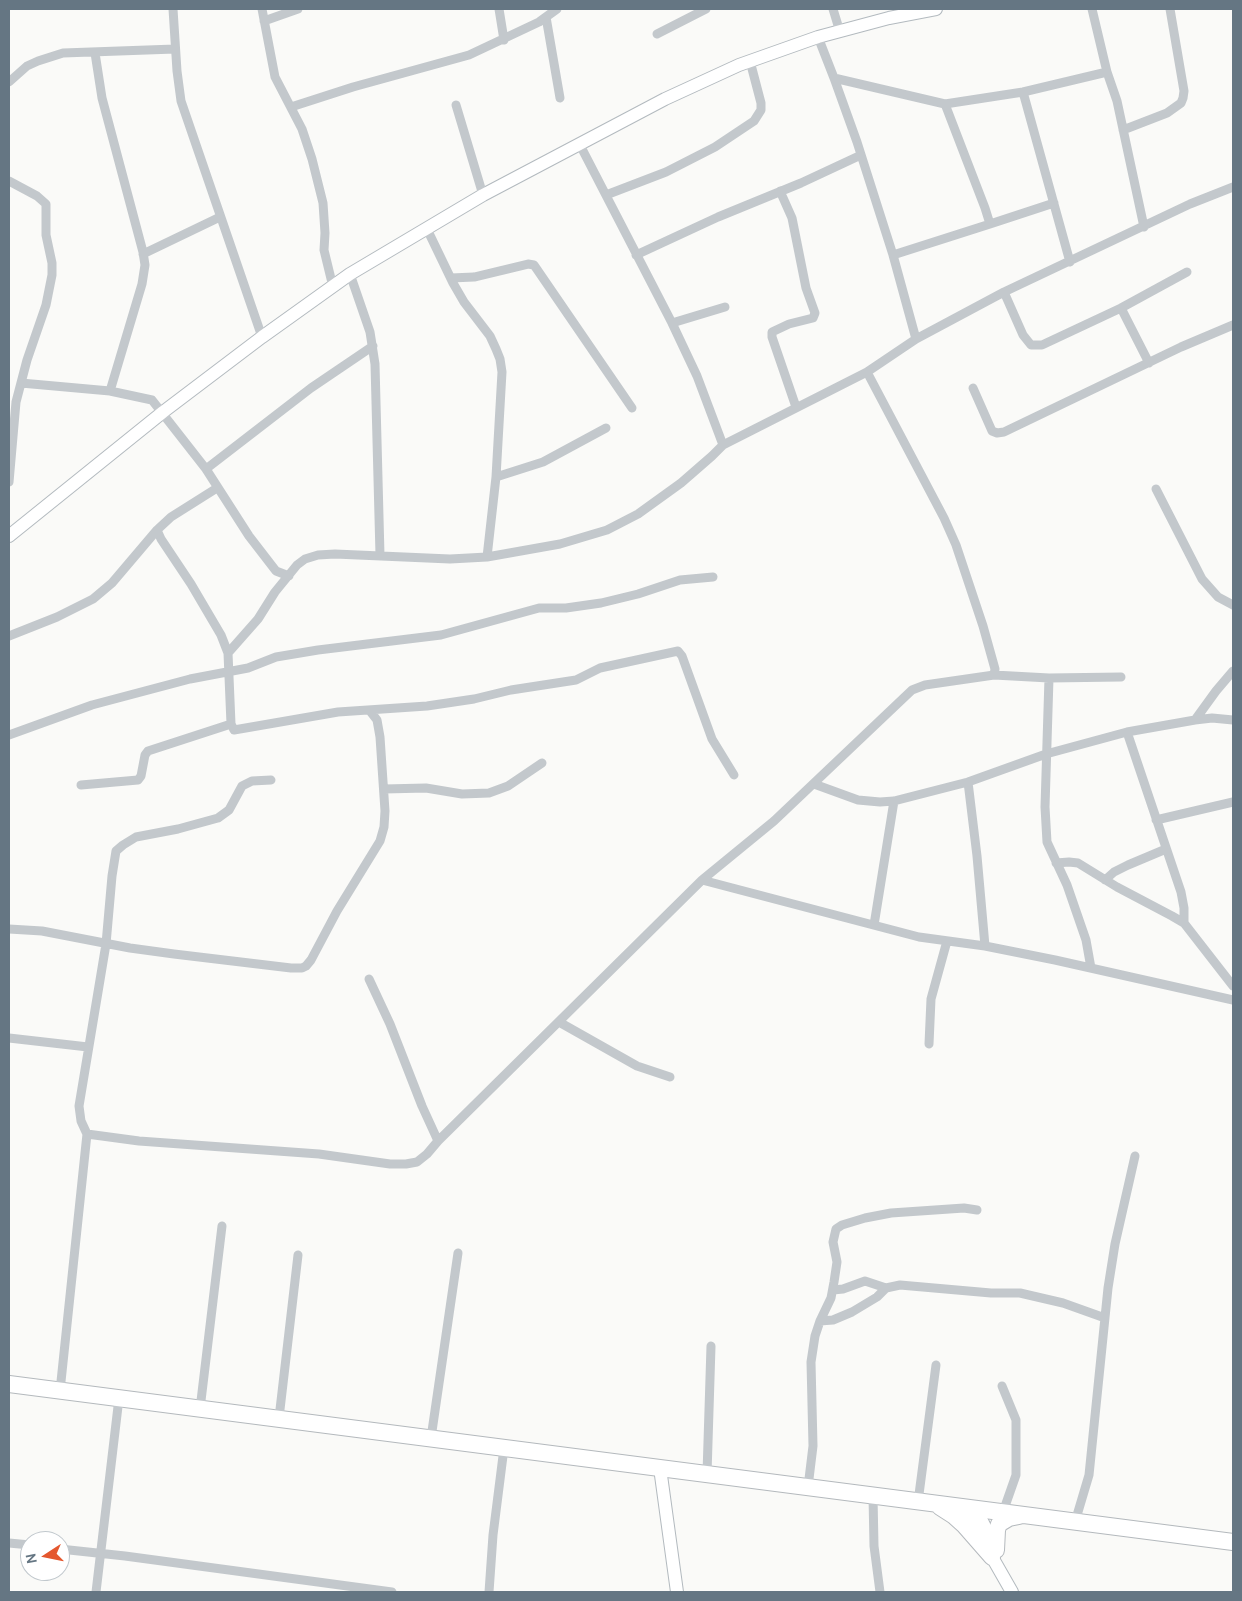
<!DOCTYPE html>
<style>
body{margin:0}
#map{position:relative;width:1242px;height:1601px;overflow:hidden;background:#fafaf8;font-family:Cabin,sans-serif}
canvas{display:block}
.frame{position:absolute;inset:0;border:10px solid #657683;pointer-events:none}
.north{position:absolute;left:20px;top:1531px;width:50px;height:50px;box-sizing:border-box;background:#fff;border:1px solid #c1c8cd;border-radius:50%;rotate:259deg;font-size:14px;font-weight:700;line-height:20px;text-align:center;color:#657683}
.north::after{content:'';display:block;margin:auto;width:18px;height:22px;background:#e4572e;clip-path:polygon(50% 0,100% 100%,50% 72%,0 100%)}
</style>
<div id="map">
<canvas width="1242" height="1601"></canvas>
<div class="frame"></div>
<div class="north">N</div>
</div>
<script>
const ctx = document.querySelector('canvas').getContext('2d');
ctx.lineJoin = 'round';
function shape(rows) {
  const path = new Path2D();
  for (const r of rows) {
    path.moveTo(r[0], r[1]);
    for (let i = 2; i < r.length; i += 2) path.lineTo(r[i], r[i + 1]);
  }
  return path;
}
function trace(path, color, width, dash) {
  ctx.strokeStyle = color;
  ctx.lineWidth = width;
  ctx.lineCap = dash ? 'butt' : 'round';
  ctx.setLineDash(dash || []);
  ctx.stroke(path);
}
const secondary = shape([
 [9,536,163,412,262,337,350,274,483,195,665,99,739,65,818,37,889,18,936,9],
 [660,1468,677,1592],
 [964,1508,1012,1592],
 [976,1509,991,1539]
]);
const highway = shape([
 [9,1384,1233,1542],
 [940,1507,954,1516,964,1525,992,1557],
 [996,1550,997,1530,999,1524,1009,1518,1019,1516]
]);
trace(secondary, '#b3babf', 14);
trace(highway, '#b4b9bd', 18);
trace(shape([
 [173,9,177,71,181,101,262,337],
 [262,9,275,77,302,129,312,159,323,203,325,233,324,250,333,287],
 [499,9,504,40],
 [833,9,840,32],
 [1092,9,1107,72],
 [546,17,560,98],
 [264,21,298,9],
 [657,34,706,9],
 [818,37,834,78,857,142,893,255,916,339],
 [95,53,102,98,143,252,145,265,142,284,110,391],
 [834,78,945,104,1023,92,1107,72,1117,101,1144,227],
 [9,82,27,66,38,61,63,53,175,49],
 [1023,92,1070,262],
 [456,105,483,195],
 [291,107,353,87,469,55,539,22,557,9],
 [1123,130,1167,113,1181,103,1183,98,1184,91,1170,9],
 [9,181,37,196,46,204,46,235,52,263,52,275,46,305,27,360,16,402,9,482],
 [780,191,792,218,806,288,815,313,813,318,789,324,772,332,772,337,796,407],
 [606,195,666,172,715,147,754,121,761,110,761,103,750,61],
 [990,224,1054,203],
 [427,229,453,283,464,302,490,336,496,349,500,359,502,372,496,477],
 [143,254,220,217],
 [636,255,718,217,801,183,861,155],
 [893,255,990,224,985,208,945,104],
 [350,274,370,332,375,364,380,555],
 [451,278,474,277,528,264,534,265,632,408],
 [1004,292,1023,335,1031,345,1042,345,1121,308,1149,363],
 [1121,308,1187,272],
 [672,323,725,307],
 [867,372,944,518,956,545,983,626,995,669,994,675],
 [21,383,110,391,152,400,206,469,249,536,276,571,289,576],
 [973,388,992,431,997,433,1004,432,1181,347,1233,325],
 [723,445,867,372,916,339,1004,292,1190,204,1233,187],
 [206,469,311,388,373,346],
 [217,488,171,517,157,530,161,539,191,584,221,635,228,653,231,724,234,730,338,712,427,706,474,699,511,690,576,680,600,668,678,651,682,656,712,739,734,775],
 [1156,489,1202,579,1218,597,1233,605],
 [487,557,496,477,543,462,606,428],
 [9,636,57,617,93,599,112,583,157,530],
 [228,653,258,619,275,592,297,565,305,559,318,555,335,554,450,559,487,557,560,544,607,530,638,514,681,483,712,456,723,445,697,376,672,323,580,145],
 [1049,678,1045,807,1047,842,1067,885,1086,940,1091,968],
 [1195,720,1216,691,1233,671],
 [1127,732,1181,892,1184,908,1184,923],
 [9,735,92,705,190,679,248,668,276,657,318,650,441,635,539,608,566,608,601,603,638,594,680,580,713,577],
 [968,782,977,856,985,946],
 [814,784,858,800,880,802,894,801,968,782,1046,754,1127,732,1195,720,1212,718,1233,720],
 [81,785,138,780,141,776,145,755,148,751,231,724],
 [384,789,426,788,462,794,489,793,508,786,542,763],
 [1156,820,1233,802],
 [1056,863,1069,862,1078,863,1117,887,1172,916,1184,923,1233,986],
 [702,880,919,937,985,946,1055,960,1233,1000],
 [1105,880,1114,872,1128,865,1166,849],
 [874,925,894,801],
 [9,929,42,931,130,948,174,954,291,968,302,968,306,966,311,960,337,911,380,841,384,827,385,811,380,737,377,720,370,711],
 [369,979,390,1024,422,1106,438,1141],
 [559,1022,637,1066,670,1077],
 [9,1038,88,1047],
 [929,1044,931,999,947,941],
 [87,1134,139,1141,319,1154,390,1164,406,1164,417,1162,427,1154,438,1141,702,880,774,821,912,690,925,685,994,675,1049,678,1121,677],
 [833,1290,843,1289,865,1281,886,1288],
 [820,1321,833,1320,852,1312,877,1297,886,1288,900,1285,991,1293,1020,1293,1063,1303,1105,1318],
 [1002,1386,1016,1420,1016,1475,1003,1512],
 [60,1391,87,1134,81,1121,79,1106,106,944,112,876,116,851,123,845,136,837,178,829,218,818,229,810,242,786,252,781,271,780],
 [200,1409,222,1226],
 [279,1418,298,1255],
 [431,1438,458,1253],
 [707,1474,711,1346],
 [808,1487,813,1446,811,1362,815,1336,820,1321,831,1298,834,1282,837,1262,833,1242,836,1229,842,1225,865,1218,891,1213,964,1208,977,1210],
 [873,1496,874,1546,880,1592],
 [918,1502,936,1365],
 [1075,1522,1089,1475,1108,1288,1115,1244,1135,1156],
 [9,1543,30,1545],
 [60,1549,125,1556,392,1592],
 [96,1592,119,1398],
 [489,1592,493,1535,504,1448]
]), '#c3c8cc', 9);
trace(secondary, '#fff', 12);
trace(highway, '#fff', 16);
</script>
